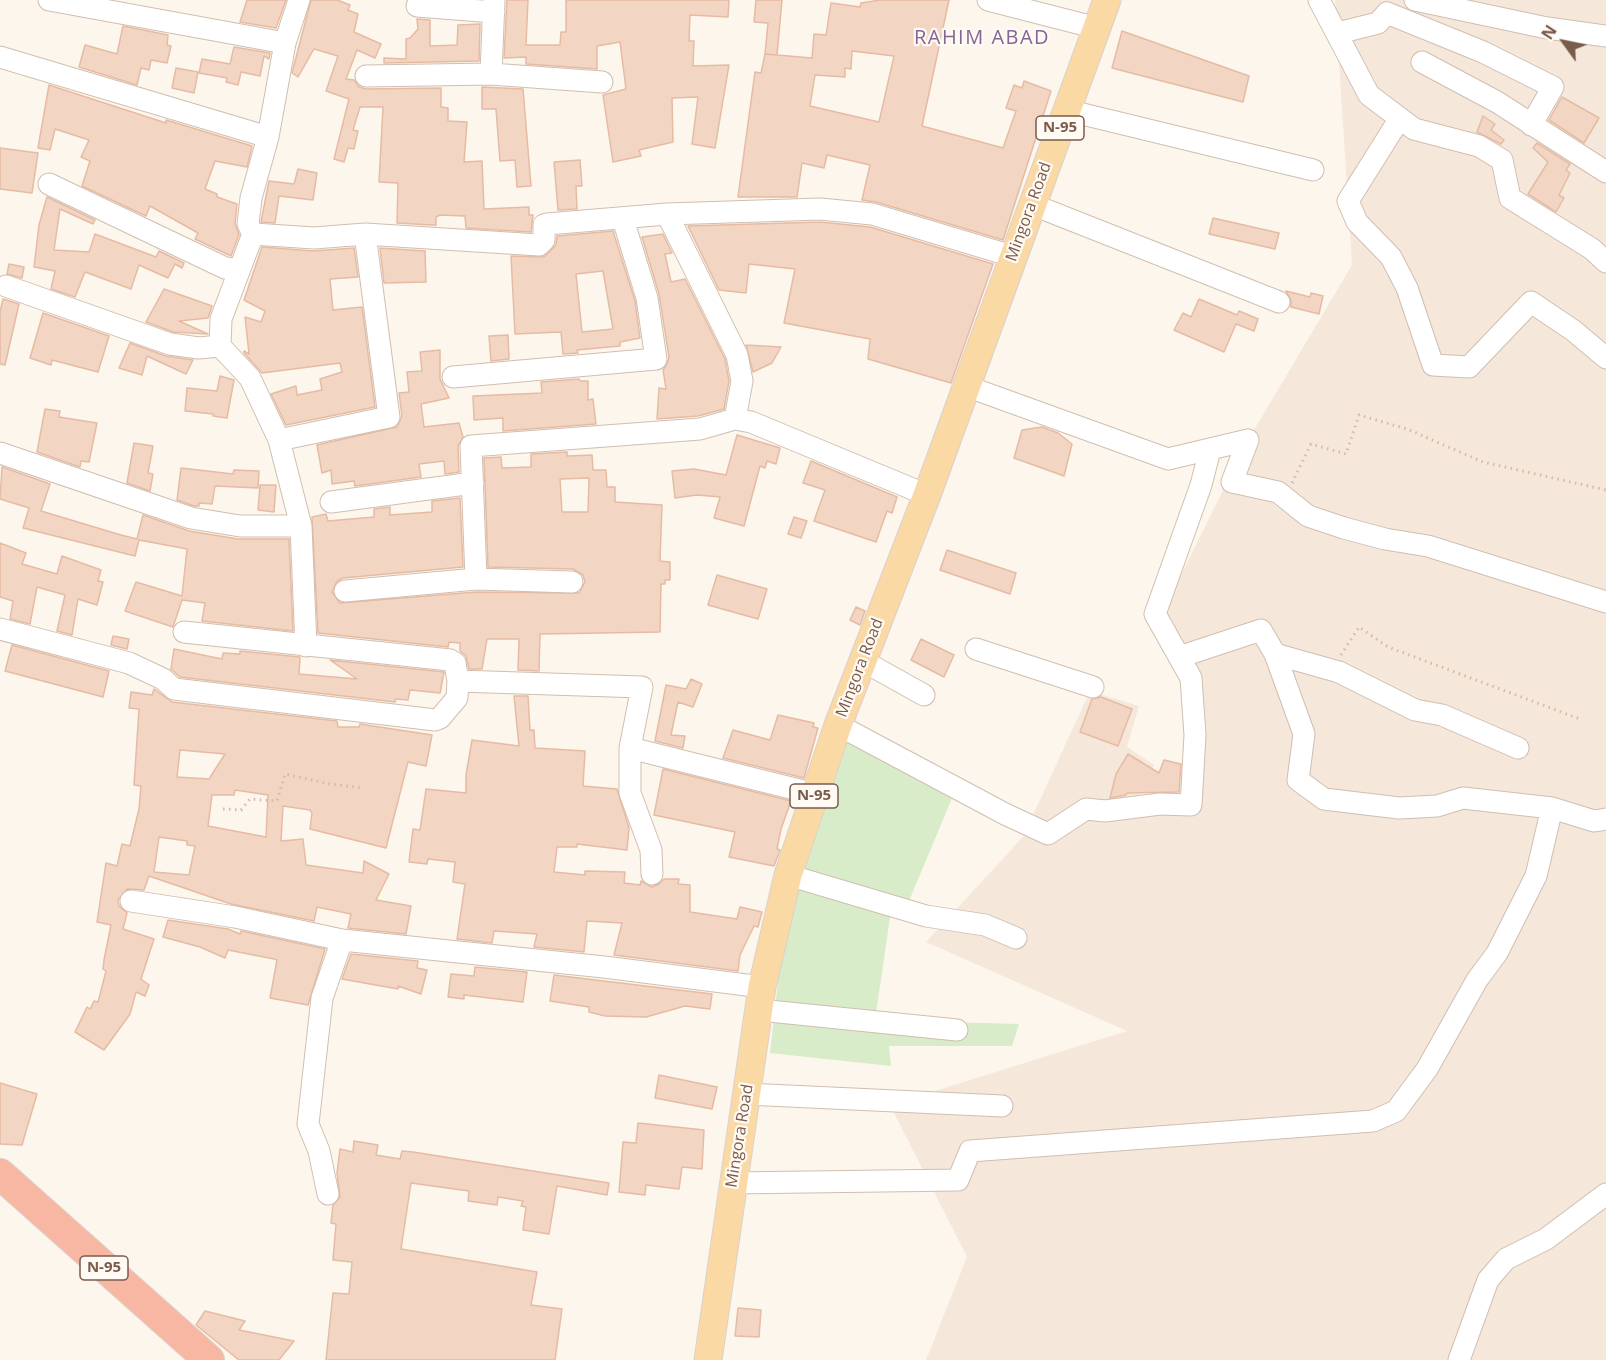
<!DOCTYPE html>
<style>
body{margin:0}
#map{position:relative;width:1606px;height:1360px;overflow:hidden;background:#fdf6ec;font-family:"Open Sans",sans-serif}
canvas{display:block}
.north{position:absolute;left:1534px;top:12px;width:60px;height:60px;-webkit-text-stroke:4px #fffaf3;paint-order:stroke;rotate:303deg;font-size:16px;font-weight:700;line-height:24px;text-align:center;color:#7a5c4d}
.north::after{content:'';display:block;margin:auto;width:21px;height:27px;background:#7a5c4d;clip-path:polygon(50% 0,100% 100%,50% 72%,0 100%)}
</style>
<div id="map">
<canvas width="1606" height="1360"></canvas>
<div class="north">N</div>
</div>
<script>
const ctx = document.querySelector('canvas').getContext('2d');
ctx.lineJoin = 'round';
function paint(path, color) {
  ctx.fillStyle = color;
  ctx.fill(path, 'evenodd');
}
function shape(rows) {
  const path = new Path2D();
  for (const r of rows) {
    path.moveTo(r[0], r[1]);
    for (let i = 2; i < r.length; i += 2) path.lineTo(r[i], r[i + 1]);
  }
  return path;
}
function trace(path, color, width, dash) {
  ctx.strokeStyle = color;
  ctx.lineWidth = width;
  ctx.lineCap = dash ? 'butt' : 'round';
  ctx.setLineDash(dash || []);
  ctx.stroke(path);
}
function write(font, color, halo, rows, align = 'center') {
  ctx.font = font + ' "Open Sans",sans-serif';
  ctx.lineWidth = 4.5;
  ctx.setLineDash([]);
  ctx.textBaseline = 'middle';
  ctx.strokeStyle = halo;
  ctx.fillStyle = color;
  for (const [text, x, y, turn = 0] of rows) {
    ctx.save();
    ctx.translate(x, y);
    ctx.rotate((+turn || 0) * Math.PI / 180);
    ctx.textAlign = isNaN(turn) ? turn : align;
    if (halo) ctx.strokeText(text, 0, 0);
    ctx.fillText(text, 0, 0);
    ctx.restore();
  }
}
paint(shape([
 [1335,0,1606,0,1606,1360,926,1360,967,1257,890,1105,1127,1031,926,942,1023,837,1090,691,1139,706,1127,747,1154,765,1136,803,1185,799,1188,735,1182,679,1151,626,1175,587,1248,440,1352,265]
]), '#f5e8da');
paint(shape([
 [838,725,955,791,909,901,892,904,875,1020,1019,1024,1012,1046,889,1046,891,1066,770,1053,778,981,785,946]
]), '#d8ecc9');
const building = shape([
 [247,0,286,0,276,28,240,22,247,0],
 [311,0,337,0,350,5,348,10,358,14,354,32,381,44,375,58,357,50,346,79,354,80,359,87,366,89,441,88,441,107,448,108,448,121,467,122,464,162,482,161,484,209,529,207,529,215,533,215,531,232,466,228,465,216,440,215,436,217,436,225,431,225,397,223,398,183,379,182,383,107,360,107,353,130,358,131,354,149,348,148,344,162,334,159,349,99,326,91,338,56,314,49,298,77,292,73,311,0],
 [507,0,528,0,526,45,560,45,561,32,566,32,566,0,729,0,728,17,690,15,689,41,694,41,693,66,729,65,715,148,692,144,698,97,672,98,673,142,639,150,641,156,613,162,603,95,626,89,620,42,597,46,597,69,526,64,526,57,504,58,507,0],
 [756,0,782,0,777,55,765,54,768,23,754,22,756,0],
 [880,0,949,0,922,126,1003,148,1016,111,1006,108,1014,85,1022,88,1024,81,1051,91,1003,240,876,202,862,200,870,165,827,155,824,168,802,163,797,197,738,197,755,72,761,73,765,54,812,58,814,34,826,35,831,3,860,7,861,3,880,0],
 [852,51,894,56,879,122,810,106,815,75,845,77,845,68,851,69,852,51],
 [417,19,430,20,430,46,457,45,458,25,480,24,479,61,384,63,384,58,406,59,406,39,410,38,418,29,417,19],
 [123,26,168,35,167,45,171,46,167,63,151,60,149,70,141,68,137,85,79,67,85,45,117,54,123,26],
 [1122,31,1249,76,1243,102,1112,68,1122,31],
 [234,47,270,53,269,59,264,56,260,76,241,72,238,85,226,82,227,78,199,73,202,59,230,64,234,47],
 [176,68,198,72,194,93,172,88,176,68],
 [49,85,166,123,166,120,252,146,247,167,215,161,205,189,217,194,217,197,237,204,235,223,239,235,231,256,195,239,198,233,150,206,146,216,82,186,90,161,81,157,89,140,55,129,50,150,38,148,49,85],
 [482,87,523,89,531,186,517,187,515,160,500,161,496,109,482,109,482,87],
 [1562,97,1599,118,1584,143,1549,120,1562,97],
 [1483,116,1495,124,1491,130,1504,140,1501,144,1477,132,1483,116],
 [1537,143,1570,164,1566,170,1570,173,1559,195,1564,198,1556,212,1528,194,1548,162,1533,148,1537,143],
 [0,148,38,153,32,193,0,189,0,148],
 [580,160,582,186,576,186,577,209,558,210,554,162,580,160],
 [298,169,317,173,313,200,279,196,275,223,261,222,269,181,294,184,298,169],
 [47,197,95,220,93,224,60,209,54,250,89,252,95,234,156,257,159,251,184,263,182,268,175,264,168,278,139,265,131,289,85,272,75,297,51,289,55,271,34,267,39,225,47,197],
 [1213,218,1279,233,1275,249,1209,234,1213,218],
 [820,222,870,227,993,264,951,383,868,359,870,339,784,323,795,269,749,264,746,293,719,290,688,226,820,222],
 [613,231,635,301,640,338,620,342,620,346,577,350,578,353,563,354,561,332,515,334,511,256,544,257,556,245,557,236,613,231],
 [603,271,613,329,582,332,576,274,603,271],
 [663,234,672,253,665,254,671,282,685,279,725,359,729,381,724,409,698,416,657,419,659,388,666,389,663,370,667,364,669,357,659,294,642,237,663,234],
 [262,247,313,251,354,248,358,277,330,279,333,310,362,307,375,407,286,425,271,394,296,386,297,395,322,390,320,379,342,372,340,363,262,373,244,353,244,351,249,354,245,317,261,322,265,311,244,300,262,247],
 [380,248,425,251,426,282,384,283,380,248],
 [9,264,24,267,22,278,7,274,9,264],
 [164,289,212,306,208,318,179,321,208,334,173,332,146,322,164,289],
 [1286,291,1310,297,1311,293,1323,296,1319,314,1291,307,1291,300,1286,291],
 [3,299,19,304,5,365,0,364,0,312,3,299],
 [1199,299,1237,315,1239,311,1258,319,1254,331,1236,324,1224,352,1174,330,1183,313,1191,317,1199,299],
 [43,313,109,336,98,372,52,360,51,365,30,358,43,313],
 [508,335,509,359,491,361,489,336,508,335],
 [130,343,166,356,193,360,186,374,147,356,142,375,119,368,130,343],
 [746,345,781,347,772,363,753,372,746,345],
 [440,350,440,379,449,398,421,404,424,427,459,423,463,437,458,446,459,472,445,474,444,461,419,464,421,477,355,486,354,481,332,484,331,470,322,473,317,445,397,427,402,416,399,393,409,392,407,372,422,371,420,352,440,350],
 [220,376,234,380,227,418,213,416,213,414,185,411,187,388,217,391,220,376],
 [579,379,580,381,588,381,588,400,593,399,596,424,503,431,503,418,474,420,473,396,542,393,541,382,579,379],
 [45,409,60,411,59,417,97,423,89,462,81,461,80,467,37,452,45,409],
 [1042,427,1058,433,1072,444,1064,476,1014,458,1022,430,1042,427],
 [737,435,780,448,776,464,767,461,765,468,760,466,744,526,714,518,720,497,697,495,675,498,672,471,694,469,726,475,737,435],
 [134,443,153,446,148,473,153,474,150,491,127,483,134,443],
 [567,452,567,456,592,455,593,470,606,470,607,487,615,487,615,502,662,505,660,561,670,562,670,580,665,580,665,584,661,584,660,632,540,634,539,671,518,670,519,639,487,639,482,669,469,669,466,656,460,651,460,643,449,642,448,647,318,633,312,517,326,514,328,521,374,517,374,509,390,507,390,515,432,512,432,501,460,498,463,567,343,578,337,581,332,592,340,603,476,592,579,593,585,582,583,575,573,569,488,567,484,458,501,457,502,468,531,467,531,454,567,452],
 [589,478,588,512,562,512,560,479,589,478],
 [811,461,897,497,892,513,887,511,876,542,814,521,825,490,803,483,811,461],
 [2,467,50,484,41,511,121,535,137,539,143,515,189,531,238,539,289,539,293,631,202,621,205,603,182,600,173,627,125,611,136,582,182,596,187,549,139,540,135,556,23,528,29,508,0,499,2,467],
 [181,468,233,474,234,470,259,471,258,488,215,486,212,504,199,503,199,506,194,506,177,500,181,468],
 [260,485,276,485,274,512,258,510,260,485],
 [794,517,807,521,801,538,788,534,794,517],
 [0,543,26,553,22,564,57,574,62,556,101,570,98,581,103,582,97,605,78,599,72,635,57,631,65,595,37,587,30,624,10,619,13,601,0,597,0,543],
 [947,550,1016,573,1010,594,940,570,947,550],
 [717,575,767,589,758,619,708,605,717,575],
 [856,607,865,611,860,625,850,620,856,607],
 [113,636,129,639,127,649,111,645,113,636],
 [921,639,954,655,944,677,911,660,921,639],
 [12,645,109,671,103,697,5,671,12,645],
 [174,649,222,659,223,653,240,654,240,651,300,657,299,674,357,679,330,660,444,672,440,693,410,690,408,700,396,699,395,702,180,677,171,669,174,649],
 [691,679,702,684,693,707,678,702,671,735,685,736,683,748,655,741,666,685,686,689,691,679],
 [154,689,172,702,337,721,338,727,359,727,360,724,432,735,426,766,408,762,386,848,310,829,312,813,310,810,283,806,281,841,303,839,306,865,363,873,364,861,389,874,376,900,411,906,406,934,348,928,351,914,317,907,314,921,231,904,149,876,144,890,127,889,118,900,119,906,127,913,123,929,154,939,141,979,149,985,145,996,136,992,130,1014,104,1050,75,1032,87,1007,90,1009,94,1001,98,1002,106,971,103,969,104,960,111,925,97,922,106,863,117,866,122,844,130,846,139,809,141,786,134,785,139,709,129,708,131,692,152,695,154,689],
 [180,750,225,754,209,779,177,777,180,750],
 [235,790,268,795,266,837,208,826,212,795,234,795,235,790],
 [159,837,187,841,187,845,195,846,189,875,154,872,159,837],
 [514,696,528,696,530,730,534,730,535,748,585,751,583,786,617,789,629,828,627,850,577,844,577,847,557,847,554,872,585,875,585,871,625,872,624,883,640,885,641,881,652,887,659,884,664,879,679,879,678,884,690,885,690,912,737,919,740,907,762,912,758,927,754,926,740,955,738,971,614,955,622,923,587,921,584,952,534,947,537,934,494,931,492,943,457,939,465,884,453,882,455,862,428,859,427,864,409,862,413,829,420,830,426,789,466,793,466,775,472,740,519,746,514,696],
 [1101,697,1132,709,1118,746,1080,732,1092,699,1101,697],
 [778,715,814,723,813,727,818,728,804,778,723,758,733,730,770,740,778,715],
 [1128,754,1159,773,1164,760,1181,764,1179,792,1127,793,1126,795,1110,798,1116,774,1128,754],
 [663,769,791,801,781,829,777,849,780,850,774,866,729,857,735,832,654,815,663,769],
 [168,920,228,929,240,934,241,931,325,949,308,1005,270,998,277,960,274,959,228,950,225,958,200,947,163,937,168,920],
 [351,954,418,961,417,968,427,970,421,994,398,986,398,989,342,979,351,954],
 [475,967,527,972,523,1002,464,995,464,999,448,997,451,974,474,976,475,967],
 [554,975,712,994,710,1009,685,1006,646,1017,605,1016,589,1012,589,1007,550,1001,554,975],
 [659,1075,717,1087,712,1109,655,1098,659,1075],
 [0,1083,37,1094,22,1145,0,1144,0,1083],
 [638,1123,704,1130,702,1169,682,1167,679,1189,646,1185,645,1195,619,1192,623,1142,636,1143,638,1123],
 [354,1141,378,1145,376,1155,400,1159,402,1151,413,1152,609,1183,607,1195,557,1186,549,1234,523,1230,526,1207,521,1206,523,1201,498,1197,497,1205,468,1201,469,1191,411,1183,401,1249,537,1272,531,1305,562,1309,555,1360,326,1360,333,1293,349,1294,352,1262,333,1260,336,1224,331,1223,333,1205,340,1197,337,1173,340,1149,353,1152,354,1141],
 [738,1308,761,1310,759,1337,735,1336,738,1308],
 [205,1311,245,1321,239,1330,294,1341,279,1360,239,1360,196,1325,205,1311]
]);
paint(building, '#f3d5c3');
trace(building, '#e6bba3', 1.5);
const minor = shape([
 [49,0,285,43],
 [988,0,1097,28],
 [1319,0,1369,95,1414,129,1479,146,1502,160,1510,198,1592,249,1606,262],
 [1415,0,1547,28,1606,36],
 [417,6,494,12],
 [1338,33,1378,23,1387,13,1483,52,1553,87,1531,125],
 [0,57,268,137],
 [1422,62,1497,102,1606,172],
 [491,74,494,0],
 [366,76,491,74,602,82],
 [1066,110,1313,170],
 [1400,118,1348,201,1357,222,1391,257,1407,288,1433,365,1469,367,1531,302,1574,331,1606,358],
 [49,184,225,268,239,270],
 [1031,204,1279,302],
 [667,214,737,355,742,381,735,419],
 [253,234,314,238,365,234,539,245,544,240,544,225,547,224,667,214,820,209,872,214,1012,256],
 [6,286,170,344,199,348,220,346],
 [453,377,656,359,647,298,623,219],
 [966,386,1168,459,1248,440],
 [279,440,389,417,365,234],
 [1248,440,1232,482,1278,492,1308,516,1344,528,1385,539,1428,546,1606,602],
 [0,453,191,518,240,526,301,526,279,440,250,378,220,346,221,319,253,234,248,224,251,198,268,137,285,43,299,0],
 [331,502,473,483],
 [301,526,306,646],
 [476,579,471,446,700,429,735,419,751,422,927,495],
 [345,591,476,579,572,582],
 [0,629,129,663,163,679,174,689,435,720,440,718,457,698,458,681,455,663,450,660,184,632],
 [976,649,1093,687],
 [1275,654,1339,672,1415,710,1442,715,1518,748],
 [1179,657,1261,630,1275,654,1304,734,1298,780,1324,799,1399,808,1437,806,1463,798,1552,808,1594,821,1606,819],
 [863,661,924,695],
 [458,681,642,687,630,748,815,794],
 [838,725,1005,814,1048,834,1086,809,1105,811,1160,804,1191,805,1195,735,1191,678,1155,614,1201,485,1210,450],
 [630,748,630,793,651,850,652,874],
 [788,875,926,916,985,925,1016,938],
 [131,901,235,917,342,940,604,967,762,987],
 [759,1010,957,1030],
 [746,1094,1002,1106],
 [732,1183,958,1180,970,1151,1373,1121,1396,1111,1427,1069,1477,980,1497,953,1536,876,1552,808],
 [328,1194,319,1151,308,1124,322,998,342,940],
 [1459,1360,1488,1280,1506,1259,1546,1239,1606,1194]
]);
const major = shape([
 [708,1360,762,987,788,875,838,725,927,495,1107,0]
]);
const highway = shape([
 [0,1174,209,1360]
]);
trace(minor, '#d1beb0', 23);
trace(major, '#dad1cd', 29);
trace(highway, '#dad1cd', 32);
trace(shape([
 [1292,483,1311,444,1346,454,1359,415,1407,429,1483,462,1606,490],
 [1341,655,1359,627,1388,647,1580,719],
 [223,809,241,810,250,799,277,801,285,774,330,784,363,788]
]), '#d9b8a5', 3, [1.5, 4.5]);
trace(minor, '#fff', 21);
trace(major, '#fbd9a5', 27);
trace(highway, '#f7b7a3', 30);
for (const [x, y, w] of [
 [1060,128,48],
 [814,796,48],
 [104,1268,48]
]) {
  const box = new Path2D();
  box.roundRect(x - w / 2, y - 12, w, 24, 4.5);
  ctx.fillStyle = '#fffaf3';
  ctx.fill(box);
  trace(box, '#7a5c4d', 1.5);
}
write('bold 15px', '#7a5c4d', null, [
 ["N-95",1060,128],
 ["N-95",814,796],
 ["N-95",104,1268]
]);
write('16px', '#7a5c4d', '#fffaf3', [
 ["Mingora Road",1029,212,-70],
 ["Mingora Road",860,668,-69],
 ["Mingora Road",740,1136,-81]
]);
ctx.letterSpacing = '1.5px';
write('20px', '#846695', '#fffaf3', [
 ["RAHIM ABAD",982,38]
]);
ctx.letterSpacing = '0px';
</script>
